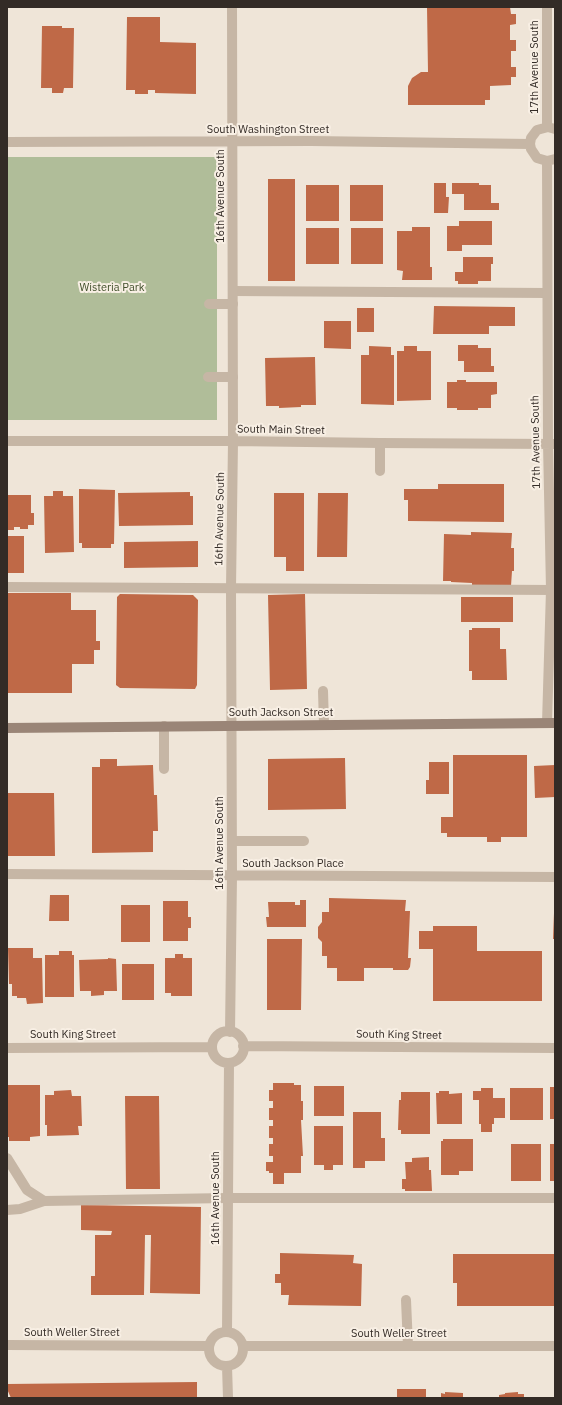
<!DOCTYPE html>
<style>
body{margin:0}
#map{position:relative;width:562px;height:1405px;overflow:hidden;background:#efe5d8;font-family:"IBM Plex Sans",sans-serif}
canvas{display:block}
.frame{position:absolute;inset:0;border:8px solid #332b26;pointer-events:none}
</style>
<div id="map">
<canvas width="562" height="1405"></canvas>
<div class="frame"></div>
</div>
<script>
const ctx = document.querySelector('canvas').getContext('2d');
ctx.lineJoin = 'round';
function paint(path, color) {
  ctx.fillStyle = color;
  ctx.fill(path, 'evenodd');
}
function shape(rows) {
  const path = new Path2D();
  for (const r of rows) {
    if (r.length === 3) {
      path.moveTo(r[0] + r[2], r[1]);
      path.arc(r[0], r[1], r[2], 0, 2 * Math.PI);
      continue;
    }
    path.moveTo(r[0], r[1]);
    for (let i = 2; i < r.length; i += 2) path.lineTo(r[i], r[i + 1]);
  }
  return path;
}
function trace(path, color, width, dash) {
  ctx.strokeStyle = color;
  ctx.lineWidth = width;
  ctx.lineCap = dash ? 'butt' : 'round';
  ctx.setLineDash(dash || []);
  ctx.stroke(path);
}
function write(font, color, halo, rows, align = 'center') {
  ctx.font = font + ' "IBM Plex Sans",sans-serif';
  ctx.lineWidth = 4;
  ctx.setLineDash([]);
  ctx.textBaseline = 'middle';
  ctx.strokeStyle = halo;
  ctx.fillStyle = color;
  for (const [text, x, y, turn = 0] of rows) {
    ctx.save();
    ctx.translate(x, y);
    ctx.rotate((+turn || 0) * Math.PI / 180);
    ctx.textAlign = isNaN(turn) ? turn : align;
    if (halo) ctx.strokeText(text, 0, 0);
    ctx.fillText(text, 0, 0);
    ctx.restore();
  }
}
paint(shape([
 [7,157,217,157,217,420,7,420]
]), '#b0bd99');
paint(shape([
 [427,7,510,7,511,14,516,14,516,24,510,25,510,40,516,40,516,51,511,51,511,67,516,67,516,77,511,77,511,85,490,86,490,100,485,100,485,105,408,105,408,86,412,78,421,72,428,72],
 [127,17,160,17,160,42,196,43,196,94,155,93,155,90,148,90,148,94,135,94,135,90,126,90],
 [42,26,62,26,62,28,74,28,73,88,64,88,63,93,52,93,52,88,41,88],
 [268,179,295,179,295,281,268,281],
 [434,183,446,183,446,197,449,197,448,213,434,213],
 [452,183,479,183,479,185,491,185,491,203,499,203,499,210,464,210,464,194,452,194],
 [306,185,339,185,339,221,306,221],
 [350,185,383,185,383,221,350,221],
 [459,221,492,221,492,245,462,245,462,251,447,251,447,226,459,226],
 [412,227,430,227,430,267,432,267,432,280,402,280,403,271,397,270,397,231,412,231],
 [306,228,339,228,339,264,306,264],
 [351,228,383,228,383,264,351,264],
 [463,257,493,257,493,264,491,264,491,281,478,281,478,284,458,284,458,281,455,281,455,272,463,272],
 [434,306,515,307,515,326,489,326,489,334,433,334],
 [357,308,374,308,374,332,357,332],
 [324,321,351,321,351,349,324,348],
 [458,345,478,345,478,348,491,348,491,366,494,366,494,372,464,372,464,361,458,361],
 [369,346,391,347,391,355,394,355,394,405,361,404,361,355,369,355],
 [404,346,417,346,417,351,431,351,431,400,397,401,397,351,404,351],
 [315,357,316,405,301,405,301,407,279,408,279,406,266,406,265,358],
 [457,380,466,380,466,382,497,382,497,394,491,395,491,408,478,408,478,410,457,410,457,408,447,408,447,382,457,382],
 [438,484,504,484,504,522,408,521,408,500,404,500,404,489,438,489],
 [79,489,115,490,114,544,111,544,111,548,82,548,82,543,79,543],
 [53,491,63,491,63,496,73,496,74,552,45,553,44,496,53,496],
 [190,492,190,496,193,496,193,525,119,526,118,493],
 [274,493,304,493,304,571,286,571,286,557,274,557],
 [318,493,348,493,347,557,317,557],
 [7,495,31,495,31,513,34,513,34,525,28,525,28,529,20,529,20,527,14,527,14,530,7,530],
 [471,532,512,533,511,548,514,548,514,571,512,571,511,586,472,585,472,583,451,582,451,581,443,581,444,534,471,535],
 [7,536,24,536,24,573,7,573],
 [198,541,198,567,124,568,124,542],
 [7,593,71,593,71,610,96,610,96,641,100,641,100,650,94,650,94,664,72,664,72,693,7,693],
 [120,594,193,595,198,600,197,685,195,689,120,688,116,685,117,597],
 [305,594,307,689,270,690,268,595],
 [461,597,513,597,513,622,461,622],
 [472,628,500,628,500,649,506,649,507,680,472,680,472,671,469,671,469,630,472,630],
 [453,755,527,755,527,837,501,837,501,842,487,842,487,837,447,837,447,833,441,833,441,817,453,817],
 [345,758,346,809,268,810,268,759],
 [100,759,117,759,117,766,153,765,154,795,157,795,158,831,153,831,153,852,92,853,92,767,100,767],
 [429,762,449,762,449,794,426,794,426,780,429,780],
 [555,765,555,797,535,798,534,766],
 [7,793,54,793,55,856,7,856],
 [50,895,69,895,69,921,49,921],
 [329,898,406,900,405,911,410,911,408,958,411,958,410,967,408,970,393,970,393,968,364,968,364,981,337,981,337,968,327,968,327,956,322,956,322,942,318,938,318,927,322,922,322,912,329,912],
 [300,900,306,900,306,927,267,927,266,917,269,917,268,902,295,902,295,905,300,905],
 [163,901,188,901,188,917,191,917,191,928,188,928,188,941,163,941],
 [121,905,150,905,150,942,121,942],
 [554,913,555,913,555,939,553,939],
 [433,926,477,926,477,951,542,951,542,1001,433,1001,433,949,419,949,419,931,433,931],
 [267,939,302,939,301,1010,267,1010],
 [8,948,33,948,33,958,42,958,43,1003,27,1004,26,998,17,998,17,996,12,996,12,984,9,984],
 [59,951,72,951,72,955,74,955,74,997,45,997,45,955,59,955],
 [175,954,183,954,183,958,192,958,192,996,171,996,171,993,165,993,165,958,175,958],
 [108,958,116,959,117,991,104,991,104,995,91,996,91,991,80,991,79,960,108,959],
 [122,964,154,964,154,1000,122,1000],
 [273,1083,294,1083,294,1085,301,1085,301,1101,303,1101,303,1120,301,1120,303,1156,301,1156,301,1173,284,1173,284,1184,273,1184,273,1173,269,1173,269,1171,266,1171,266,1162,273,1162,273,1156,269,1156,269,1144,273,1144,273,1138,269,1138,269,1126,273,1126,273,1120,269,1120,269,1108,273,1108,273,1101,269,1101,269,1090,273,1090],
 [7,1085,40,1085,40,1136,30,1137,30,1141,9,1141,9,1137,7,1137],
 [314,1086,344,1086,344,1116,314,1116],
 [550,1087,555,1087,555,1119,550,1119],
 [481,1088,493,1088,493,1098,505,1098,505,1118,494,1118,494,1124,492,1124,492,1132,481,1132,481,1124,479,1124,479,1100,473,1100,473,1091,481,1091],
 [510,1088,543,1088,543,1120,510,1120],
 [71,1090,72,1096,81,1096,82,1126,78,1126,79,1135,47,1136,47,1125,45,1125,45,1095,54,1095,54,1091],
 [439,1091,449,1091,449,1094,462,1093,462,1124,437,1124,436,1093,439,1093],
 [401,1092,430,1092,430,1134,401,1134,401,1130,398,1130,399,1100,401,1100],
 [125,1096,159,1096,160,1189,126,1189],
 [353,1112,381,1112,381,1138,385,1138,385,1161,365,1161,365,1168,353,1168],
 [314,1126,343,1126,343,1165,333,1165,333,1170,324,1170,324,1165,314,1165],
 [443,1139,473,1139,473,1171,459,1171,459,1175,441,1175,441,1141,443,1141],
 [511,1144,541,1144,541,1181,511,1181],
 [550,1144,555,1144,555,1181,550,1181],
 [429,1157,429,1170,431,1170,432,1191,405,1191,405,1189,402,1189,402,1179,406,1179,405,1162,412,1162,412,1158],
 [81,1205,201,1207,200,1294,150,1293,151,1235,145,1235,144,1295,91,1295,91,1276,95,1276,95,1235,111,1235,112,1231,81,1230],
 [280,1253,354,1255,353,1263,362,1264,361,1306,288,1305,289,1295,281,1295,281,1283,275,1283,275,1274,280,1274],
 [453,1254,555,1254,555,1306,457,1306,457,1283,453,1283],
 [197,1382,197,1398,11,1398,7,1389,7,1384],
 [397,1389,426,1389,426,1398,397,1398],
 [445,1392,463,1393,463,1398,441,1398,441,1393,445,1394],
 [518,1392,518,1394,524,1394,524,1398,499,1398,499,1395,505,1394,505,1393]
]), '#bf6947');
trace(shape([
 [233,291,547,293],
 [209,304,233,304],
 [208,377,233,377],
 [380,443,380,471],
 [7,587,555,590],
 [323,691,324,725],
 [164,769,164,726],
 [232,841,304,841],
 [7,1158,27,1190,44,1201,228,1198,555,1198],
 [7,1210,20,1209,44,1201],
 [406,1300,408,1346]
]), '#c6b6a5', 10);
trace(shape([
 [547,127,547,7],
 [555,129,548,127,537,130,531,138,530,144,531,149,537,158,547,161,555,159],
 [7,142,311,141,530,144],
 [547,161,548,443,551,590,547,723],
 [7,441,233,441,380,443,555,444],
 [7,874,555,877],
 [228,1047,16],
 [230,1032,232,876,231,588,233,441,232,7],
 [243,1046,555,1048],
 [7,1048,212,1047],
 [226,1349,17],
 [227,1332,229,1063],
 [7,1345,209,1346],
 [243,1346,555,1346],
 [227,1366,228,1398]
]), '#c6b6a5', 10);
trace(shape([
 [7,728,555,723]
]), '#9a8577', 10);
write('11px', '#332b26', '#f8efe4', [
 ["17th Avenue South",535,67,-90],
 ["South Washington Street",268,130],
 ["16th Avenue South",221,196,-90],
 ["South Main Street",281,430,1],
 ["17th Avenue South",536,442,-91],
 ["16th Avenue South",220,519,-89],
 ["South Jackson Street",281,713],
 ["16th Avenue South",220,843,-90],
 ["South Jackson Place",293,864],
 ["South King Street",73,1035],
 ["South King Street",399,1035,1],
 ["16th Avenue South",216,1198,-90],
 ["South Weller Street",72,1333],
 ["South Weller Street",399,1334]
]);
write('11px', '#414f2b', '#f8efe4', [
 ["Wisteria Park",112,288]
]);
</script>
